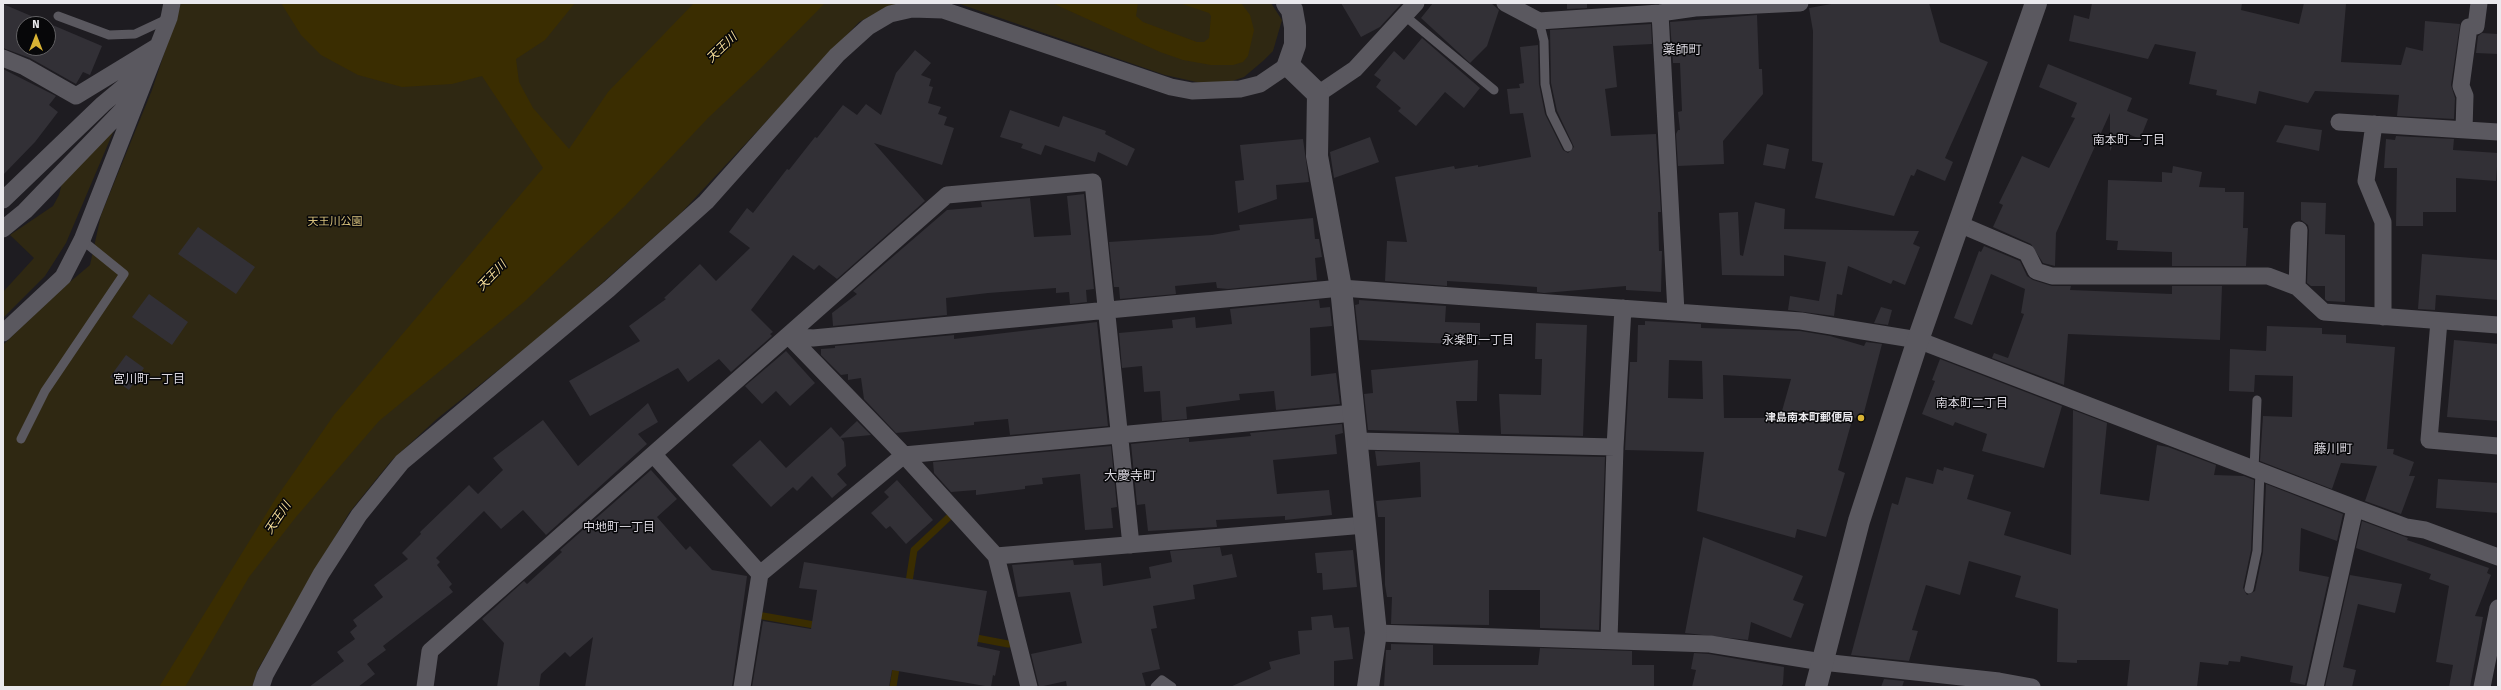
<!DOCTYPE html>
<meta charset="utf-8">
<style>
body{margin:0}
#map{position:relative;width:2501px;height:690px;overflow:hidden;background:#1e1c21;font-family:"Fira Sans",sans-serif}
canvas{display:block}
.frame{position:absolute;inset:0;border:4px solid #eae9ed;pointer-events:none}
.north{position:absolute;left:16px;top:16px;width:40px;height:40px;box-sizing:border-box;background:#070709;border:1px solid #626164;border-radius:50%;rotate:0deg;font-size:11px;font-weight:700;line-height:16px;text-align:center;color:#eae9ed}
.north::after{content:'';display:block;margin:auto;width:14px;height:18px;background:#d9b334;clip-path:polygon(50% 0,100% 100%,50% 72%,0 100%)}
</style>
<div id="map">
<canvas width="2501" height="690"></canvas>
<div class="frame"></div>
<div class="north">N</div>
</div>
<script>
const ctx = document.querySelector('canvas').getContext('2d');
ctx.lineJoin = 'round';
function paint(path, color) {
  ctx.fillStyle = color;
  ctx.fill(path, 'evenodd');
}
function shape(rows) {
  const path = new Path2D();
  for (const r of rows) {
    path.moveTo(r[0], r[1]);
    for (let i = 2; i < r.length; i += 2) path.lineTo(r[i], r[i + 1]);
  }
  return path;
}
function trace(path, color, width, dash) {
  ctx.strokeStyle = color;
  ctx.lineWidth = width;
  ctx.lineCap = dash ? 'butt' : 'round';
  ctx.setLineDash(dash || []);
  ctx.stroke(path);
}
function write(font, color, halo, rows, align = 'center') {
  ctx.font = font + ' "Fira Sans","Noto Sans JP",sans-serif';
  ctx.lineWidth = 3;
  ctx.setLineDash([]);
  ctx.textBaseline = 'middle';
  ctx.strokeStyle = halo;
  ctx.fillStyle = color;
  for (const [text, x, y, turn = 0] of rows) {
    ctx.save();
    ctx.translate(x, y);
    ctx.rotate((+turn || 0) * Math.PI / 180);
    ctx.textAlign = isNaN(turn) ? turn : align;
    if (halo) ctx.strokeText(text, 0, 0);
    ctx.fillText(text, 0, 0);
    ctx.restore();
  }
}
paint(shape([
 [181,3,903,3,890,6,859,22,681,213,555,325,438,418,391,461,349,513,258,669,252,687,3,687,3,345,51,298,90,265,101,215,152,90],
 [957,3,1271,3,1282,20,1273,51,1263,61,1244,77,1223,84,1201,83,1165,75],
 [117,123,66,243,45,276,3,318,3,292,34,258,10,235,53,206,59,195,62,183]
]), '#2f2812');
paint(shape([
 [281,3,575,3,545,40,516,59,519,82,533,108,569,149,608,92,694,3,825,3,759,70,708,118,625,206,524,302,379,421,296,517,249,577,185,687,159,687,276,498,334,415,543,168,482,76,452,84,402,87,358,75,321,55,301,35],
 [1052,3,1138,3,1136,16,1143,22,1197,42,1204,42,1209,38,1211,16,1209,13,1179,3,1241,3,1250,15,1254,30,1248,56,1243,62,1233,65,1211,65,1183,60,1160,52]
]), '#3a2d01');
trace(shape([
 [908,588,914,550,948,518],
 [763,616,820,626],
 [971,637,1008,644],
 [893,687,897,662]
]), '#3a2d01', 7);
paint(shape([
 [1341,3,1402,3,1380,27,1361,37],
 [1433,3,1491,3,1499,10,1487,46,1470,63,1421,18],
 [1567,3,1587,3,1587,8,1567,9],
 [1837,3,1929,3,1940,42,1988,62,1945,158,1953,162,1945,181,1917,169,1914,176,1911,175,1894,216,1815,198,1823,163,1812,161,1813,31,1809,8],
 [2092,3,2242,3,2241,10,2299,24,2304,3,2346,4,2341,62,2401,65,2406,47,2423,51,2425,21,2460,24,2451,85,2455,98,2454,119,2397,116,2399,95,2315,91,2308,103,2259,91,2256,104,2216,95,2217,90,2189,84,2196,52,2155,44,2148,59,2069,41,2074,15,2089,19],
 [3,4,102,46,90,75,83,72,76,84,30,58,3,48],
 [24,24,48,24,48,48,24,48],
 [1757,15,1759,69,1762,69,1763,94,1723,141,1724,164,1678,166,1676,134,1678,130,1680,130,1678,112,1682,111,1680,63,1673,63,1670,22],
 [1651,24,1652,44,1613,46,1617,87,1605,89,1611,136,1656,134,1661,212,1658,212,1659,251,1662,251,1661,292,1626,290,1626,286,1544,293,1537,292,1537,287,1497,284,1447,281,1447,286,1385,281,1387,241,1407,242,1395,177,1454,166,1455,169,1478,165,1478,167,1531,157,1523,113,1510,114,1507,89,1520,88,1519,84,1524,83,1520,47,1538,45,1539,84,1545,114,1563,150,1568,153,1574,147,1557,111,1551,83,1550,30],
 [2482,33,2498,34,2498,54,2476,53,2478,36],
 [1422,38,1480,88,1464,108,1445,92,1416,126,1398,111,1401,108,1376,87,1381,80,1374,75,1394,51,1404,60],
 [915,50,931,63,921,75,931,79,929,86,933,87,928,103,941,107,938,114,947,117,944,125,954,128,942,165,874,143,925,201,837,279,819,265,814,270,793,255,751,310,773,332,770,334,772,336,731,372,719,359,688,382,678,368,590,416,569,381,640,341,629,326,666,299,664,298,700,264,716,281,750,248,729,232,747,208,753,213,787,169,789,170,815,137,817,138,843,105,857,115,866,104,881,115,896,73],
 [2048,64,2132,98,2127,111,2148,119,2140,139,2126,133,2124,139,2117,136,2110,151,2110,113,2056,233,2055,266,2043,263,2031,244,1993,227,2003,205,1999,203,2022,156,2049,168,2075,118,2071,117,2077,103,2039,87],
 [3,69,56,96,49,105,58,112,35,142,3,175],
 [1010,110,1059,127,1063,116,1106,131,1105,134,1135,149,1127,166,1098,152,1095,162,1045,145,1041,155,1021,148,1023,144,1000,137],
 [2285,125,2322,130,2319,151,2276,142],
 [2396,136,2454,139,2453,150,2498,153,2496,181,2456,178,2456,212,2423,212,2423,226,2396,226,2397,168,2384,168,2386,139,2395,140],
 [1370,137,1379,162,1334,178,1330,152],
 [1303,139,1309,182,1276,185,1277,199,1238,213,1235,181,1244,180,1240,145],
 [1767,144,1789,149,1785,169,1763,165],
 [2173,166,2202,172,2199,187,2225,188,2225,192,2244,192,2243,228,2248,228,2246,266,2172,266,2172,252,2117,250,2118,241,2106,240,2108,180,2162,182,2162,172,2172,173],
 [1084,194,1094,289,1086,290,1087,302,1070,304,1069,292,1056,293,1056,288,988,293,946,298,947,315,833,326,832,313,857,294,853,291,947,210,982,207,981,202,1030,198,1034,237,1071,235,1067,196],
 [1755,202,1785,209,1784,229,1919,231,1913,244,1920,247,1905,285,1893,280,1891,284,1848,266,1842,295,1837,294,1834,316,1788,310,1790,296,1819,301,1826,262,1784,255,1784,276,1722,275,1719,213,1738,212,1740,255,1743,256],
 [2301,202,2326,203,2325,234,2345,235,2345,302,2327,301,2325,299,2325,286,2311,286,2307,283,2309,230,2308,225,2301,220],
 [1313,218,1315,239,1319,239,1322,257,1315,258,1317,280,1228,289,1217,288,1216,282,1175,286,1176,294,1120,299,1119,287,1114,287,1109,242,1212,235,1240,230,1239,225],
 [198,227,255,267,236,294,178,254],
 [1984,246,2020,261,2027,276,2033,280,2052,286,2071,286,2070,290,2172,294,2172,286,2222,286,2220,340,2068,334,2064,385,1992,358,1994,353,2008,358,2024,314,2021,313,2025,289,1991,274,1972,325,1954,318,1979,251,1981,252],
 [2422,254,2498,260,2498,300,2436,295,2435,310,2418,309],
 [149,294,188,322,172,345,132,317],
 [1319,300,1320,308,1330,307,1332,326,1310,328,1311,376,1336,373,1340,404,1276,410,1274,391,1239,394,1240,400,1186,407,1187,419,1162,421,1160,391,1144,392,1142,366,1122,368,1119,333,1173,328,1172,320,1195,317,1196,328,1232,324,1230,309],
 [1359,300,1446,306,1445,322,1480,323,1480,345,1359,340,1355,305,1359,304],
 [1881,307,1892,310,1888,325,1874,323],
 [1645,321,1701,324,1701,328,1800,331,1830,336,1864,346,1866,342,1882,344,1862,420,1853,417,1838,470,1845,473,1826,537,1797,529,1795,538,1697,511,1704,452,1625,450,1630,362,1637,362,1638,325,1645,325],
 [1669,360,1702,361,1703,399,1668,398],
 [1723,375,1791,379,1780,418,1724,418],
 [1097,322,1108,426,1010,435,1008,419,974,422,974,425,896,433,864,399,861,378,848,380,848,374,841,375,821,355,821,349,835,348,835,346,954,335,954,339],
 [1536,323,1587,325,1583,436,1501,434,1499,394,1541,395,1542,359,1535,359],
 [2267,326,2322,328,2322,334,2346,335,2346,343,2395,347,2387,449,2394,449,2393,454,2414,462,2409,476,2415,476,2401,514,2365,501,2377,466,2341,463,2332,489,2260,461,2263,416,2292,417,2293,376,2255,375,2254,392,2229,391,2230,349,2266,351],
 [2454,340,2498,344,2498,421,2447,417],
 [786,351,815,383,790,406,776,391,762,404,745,386],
 [126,355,144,368,129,390,110,377],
 [1940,359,2062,406,2044,468,1982,451,1987,434,1955,422,1953,426,1922,414,1935,381,1932,380],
 [1478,360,1477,401,1456,401,1459,433,1368,430,1364,394,1373,393,1371,370],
 [648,403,658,422,638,434,647,444,546,535,523,510,501,529,484,511,436,558,440,562,437,565,452,584,449,587,453,592,383,646,386,650,367,664,375,674,358,687,309,687,344,661,337,652,355,639,350,632,357,626,353,620,383,597,374,585,408,559,402,553,421,534,420,532,469,485,478,494,503,470,493,458,543,420,578,466],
 [2073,410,2107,423,2100,494,2149,501,2157,445,2168,447,2216,465,2214,475,2244,476,2254,480,2251,550,2243,588,2247,595,2255,591,2263,552,2266,484,2343,514,2337,541,2301,528,2299,571,2329,577,2305,685,2290,682,2293,666,2241,656,2240,662,2229,661,2228,665,2200,662,2197,687,2127,687,2130,660,2077,660,2077,663,2057,662,2058,609,2015,597,2021,576,1969,561,1960,595,1926,585,1912,630,1918,631,1909,661,1851,655,1892,503,1898,505,1906,477,1933,484,1937,469,1943,471,1944,467,1974,475,1967,499,2011,512,2004,535,2071,555],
 [857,421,871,435,841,438,844,442,846,466,837,474,847,485,832,498,812,476,797,491,793,487,771,507,732,465,760,440,786,468,831,427,840,437],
 [1342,424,1343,433,1335,435,1337,454,1273,460,1277,494,1329,490,1332,515,1285,520,1285,516,1216,520,1217,527,1148,531,1145,504,1137,505,1131,444,1189,438,1189,442,1251,436,1250,433],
 [1111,446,1117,507,1111,508,1113,528,1085,530,1080,474,1042,478,1043,484,1025,486,1025,489,976,495,976,490,951,492,934,473,933,462],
 [1375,451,1605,457,1599,630,1540,628,1540,590,1489,590,1489,625,1391,624,1392,597,1387,597,1385,585,1385,517,1378,517,1376,501,1421,497,1420,462,1377,466],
 [651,470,677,499,657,517,686,550,690,546,712,570,747,576,732,687,585,687,593,637,570,657,565,652,541,674,539,687,497,687,504,643,482,619,524,581,527,584,562,552,560,550],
 [2438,479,2498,483,2498,513,2436,508],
 [897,480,933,520,906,544,890,526,886,529,871,513,889,497,884,492],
 [2362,521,2408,538,2407,540,2489,568,2487,573,2491,575,2475,616,2483,617,2470,687,2449,687,2453,665,2436,662,2449,586,2429,579,2431,574,2356,548],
 [1703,537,1803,576,1793,600,1804,604,1791,638,1751,622,1748,640,1685,633],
 [1220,547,1222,556,1232,554,1237,577,1193,585,1195,599,1153,606,1157,628,1151,629,1160,669,1142,673,1146,687,1067,687,1066,681,1039,687,1031,654,1082,643,1070,592,1018,597,1012,565,1073,560,1074,565,1101,563,1103,586,1151,578,1149,567,1172,562,1170,551],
 [1353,550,1357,587,1323,590,1322,573,1317,573,1315,553],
 [804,562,987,591,977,646,1000,651,995,676,993,675,991,687,892,670,889,687,752,687,763,621,811,629,817,590,799,588],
 [2350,575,2402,584,2395,613,2358,604,2343,667,2356,670,2352,687,2325,687],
 [1332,615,1334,628,1349,627,1353,659,1334,661,1334,687,1230,687,1271,669,1269,662,1300,654,1298,631,1312,630,1311,617],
 [1391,644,1433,645,1433,665,1538,665,1540,648,1632,651,1632,665,1654,665,1654,687,1384,687,1386,650,1391,650],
 [1694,653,1709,654,1784,667,1783,684,1781,687,1692,687,1696,670,1691,669],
 [1884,679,1904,681,1902,687,1881,687]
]), '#323036');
trace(shape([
 [58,16,109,35,135,34,167,19],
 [1405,16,1494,90],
 [1539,21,1544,41,1545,84,1551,113,1568,147],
 [21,439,45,391,124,274,82,240],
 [2254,469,2257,400],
 [2249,589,2257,551,2260,471],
 [1155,687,1162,680,1172,687]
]), '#5a585f', 9);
trace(shape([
 [1505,3,1539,21,1660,13,1695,8,1800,3],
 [1660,13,1676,312],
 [3,58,25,67,76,96,158,46],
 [1318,94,1355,69,1416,3],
 [2339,122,2498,132],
 [2374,124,2366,181,2383,222,2383,317],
 [2464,130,2465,96,2461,86,2469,27,2476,26,2479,3],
 [3,200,103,104,127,84,146,73],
 [1959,224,2027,253,2036,271,2052,276,2268,276,2297,287,2324,312,2498,325],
 [3,229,25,211,134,98],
 [2297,287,2299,230],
 [2439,321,2429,440,2498,446],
 [3,333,63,277,82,240,169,18,172,3],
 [789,336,813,338,1341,288,1801,321,1918,340,2355,508,2406,527,2425,530,2498,557],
 [789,336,904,455,996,556,1029,687],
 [1357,441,1615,447],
 [654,455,760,574,742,687],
 [996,556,1365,525],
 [760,574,904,455,1354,413],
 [1376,633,1710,644,1822,662,1999,681,2032,687],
 [1609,640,1615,447,1623,308],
 [261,687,265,675,321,574,359,515,402,462,609,289,706,202,837,55,868,27,890,14,912,9,943,10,1171,87,1192,91,1240,89,1260,84,1288,65],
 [425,687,430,651,947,195,1093,182,1131,545],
 [2315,687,2355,508],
 [2482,687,2498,608]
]), '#5a585f', 17);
trace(shape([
 [1287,3,1292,10,1295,27,1295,45,1288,65,1318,94,1317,156,1341,288,1376,633,1368,687],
 [1816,687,1859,521,1918,340,2036,3]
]), '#5a585f', 22);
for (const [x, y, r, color] of [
 [1861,418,4,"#d9b334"]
]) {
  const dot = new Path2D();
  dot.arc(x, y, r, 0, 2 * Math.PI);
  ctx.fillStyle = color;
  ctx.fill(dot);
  trace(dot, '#070709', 1.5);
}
write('11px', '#d7c07b', '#070709', [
 ["天王川公園",335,222]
]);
write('bold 11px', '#eae9ed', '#070709', [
 ["津島南本町郵便局",1853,418]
], 'right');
write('italic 12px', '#f5dd98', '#070709', [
 ["天王川",722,48,-44],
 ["天王川",492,276,-46],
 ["天王川",278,518,-56]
]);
write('12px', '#dad7df', '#070709', [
 ["南本町一丁目",2129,141],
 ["永楽町一丁目",1478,341],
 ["宮川町一丁目",149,380],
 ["南本町二丁目",1972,404],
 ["中地町一丁目",619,528]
]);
write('13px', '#dad7df', '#070709', [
 ["薬師町",1682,50],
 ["藤川町",2333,449],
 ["大慶寺町",1130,476]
]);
</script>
